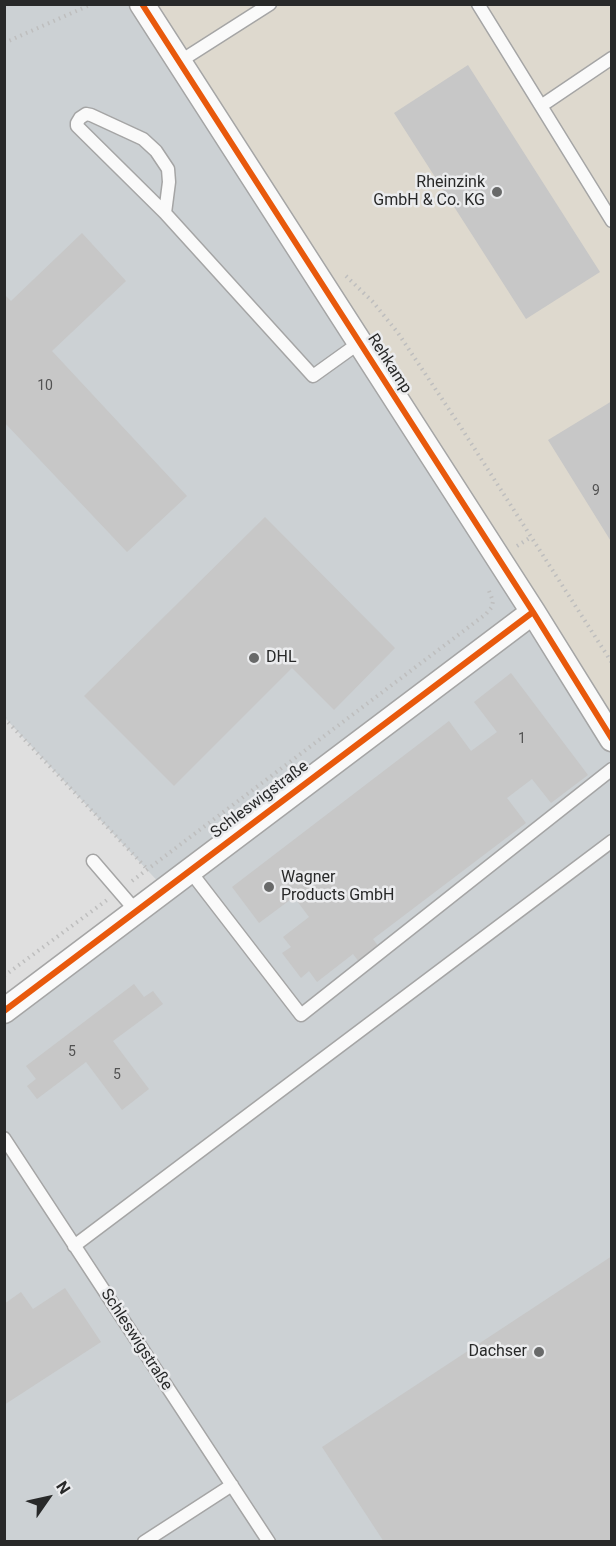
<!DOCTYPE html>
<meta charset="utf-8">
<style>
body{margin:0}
#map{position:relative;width:616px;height:1546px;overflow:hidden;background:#dfdfdf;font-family:Roboto,sans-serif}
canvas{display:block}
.frame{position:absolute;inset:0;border:6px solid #282929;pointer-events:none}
.north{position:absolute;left:18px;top:1468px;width:60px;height:60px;-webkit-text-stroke:4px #ebecee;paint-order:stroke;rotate:56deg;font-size:16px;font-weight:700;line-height:24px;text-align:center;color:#282929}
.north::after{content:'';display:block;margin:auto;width:21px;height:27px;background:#282929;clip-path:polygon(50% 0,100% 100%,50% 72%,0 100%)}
</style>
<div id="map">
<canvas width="616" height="1546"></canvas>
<div class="frame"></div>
<div class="north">N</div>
</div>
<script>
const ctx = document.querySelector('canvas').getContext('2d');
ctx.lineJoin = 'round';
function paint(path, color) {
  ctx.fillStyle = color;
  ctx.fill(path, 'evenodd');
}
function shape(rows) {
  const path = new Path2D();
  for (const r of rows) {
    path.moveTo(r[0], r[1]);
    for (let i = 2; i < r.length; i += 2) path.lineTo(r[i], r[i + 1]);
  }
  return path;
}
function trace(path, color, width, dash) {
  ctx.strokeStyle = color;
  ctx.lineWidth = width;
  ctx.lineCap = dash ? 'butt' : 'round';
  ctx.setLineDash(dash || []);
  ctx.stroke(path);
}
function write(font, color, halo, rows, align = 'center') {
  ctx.font = font + ' Roboto,sans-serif';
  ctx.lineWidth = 5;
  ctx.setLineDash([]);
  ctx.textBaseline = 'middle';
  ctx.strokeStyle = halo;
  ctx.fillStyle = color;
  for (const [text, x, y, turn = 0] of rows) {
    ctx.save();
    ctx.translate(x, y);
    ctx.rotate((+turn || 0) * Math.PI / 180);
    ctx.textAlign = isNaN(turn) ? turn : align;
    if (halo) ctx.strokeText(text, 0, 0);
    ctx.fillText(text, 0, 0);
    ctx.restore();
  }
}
paint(shape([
 [142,5,611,5,611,739]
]), '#ded9ce');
paint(shape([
 [5,5,142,5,611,739,611,1541,5,1541,5,1011,165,889,5,718]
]), '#ccd1d4');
paint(shape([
 [468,65,600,272,526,319,394,113],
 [82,233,126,281,52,351,187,496,127,552,4,422,4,294,11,301],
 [612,401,612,543,548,440],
 [265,517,395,648,334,710,292,668,174,786,84,696],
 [511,673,588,775,551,803,532,779,507,798,526,823,373,939,379,947,359,962,353,954,317,982,309,971,301,978,282,953,291,947,283,937,309,917,294,897,259,923,232,887,449,721,471,751,497,732,474,702],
 [134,984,144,997,153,991,163,1004,113,1041,149,1089,122,1110,86,1062,37,1099,27,1086,36,1079,26,1066],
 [612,1256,612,1542,384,1542,322,1447],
 [65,1288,101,1342,4,1405,4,1304,21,1292,33,1309]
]), '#c7c7c7');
const lane = shape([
 [478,4,612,221],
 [179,62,270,4],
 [541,106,612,58],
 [165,213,77,126,77,123,80,118,86,114,91,115,143,139,156,151,168,169,169,182,165,213,313,376,359,343],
 [93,861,136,911],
 [190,871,301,1015,612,769],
 [4,1138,269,1542],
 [74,1246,612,841],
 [144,1542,232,1485]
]);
const street = shape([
 [142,4,533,612,612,739],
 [4,1011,533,612]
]);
trace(lane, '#a5a5a5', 15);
trace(street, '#a5a5a5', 27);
trace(shape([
 [4,43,92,4],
 [346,276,373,302,398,333,460,426,612,663],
 [517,546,531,537],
 [4,718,148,870],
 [132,881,486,614,492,607,493,601,489,591],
 [4,976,107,900]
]), '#bebebe', 4, [1.5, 4.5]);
trace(lane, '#fafafa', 12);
trace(street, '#fafafa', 24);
trace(shape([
 [142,4,533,612,612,739],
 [4,1011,533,612]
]), '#e8590c', 6);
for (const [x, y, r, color] of [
 [497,192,6,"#686969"],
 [254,658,6,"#686969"],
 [269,887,6,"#686969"],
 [539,1352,6,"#686969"]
]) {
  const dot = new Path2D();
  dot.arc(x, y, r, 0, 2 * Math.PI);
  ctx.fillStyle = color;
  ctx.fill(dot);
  trace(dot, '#ebecee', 2);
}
write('14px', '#525252', null, [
 ["10",45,386],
 ["9",596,491],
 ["1",522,739],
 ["5",72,1052],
 ["5",117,1075]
]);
write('16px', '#282929', '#ebecee', [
 ["Rheinzink",485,183],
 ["GmbH & Co. KG",485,201],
 ["DHL",266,658,"left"],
 ["Wagner",281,878,"left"],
 ["Products GmbH",281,896,"left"],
 ["Dachser",527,1352]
], 'right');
write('16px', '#282929', '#ebecee', [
 ["Rehkamp",389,364,57],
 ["Schleswigstraße",260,800,-37],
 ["Schleswigstraße",136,1340,57]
]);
</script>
